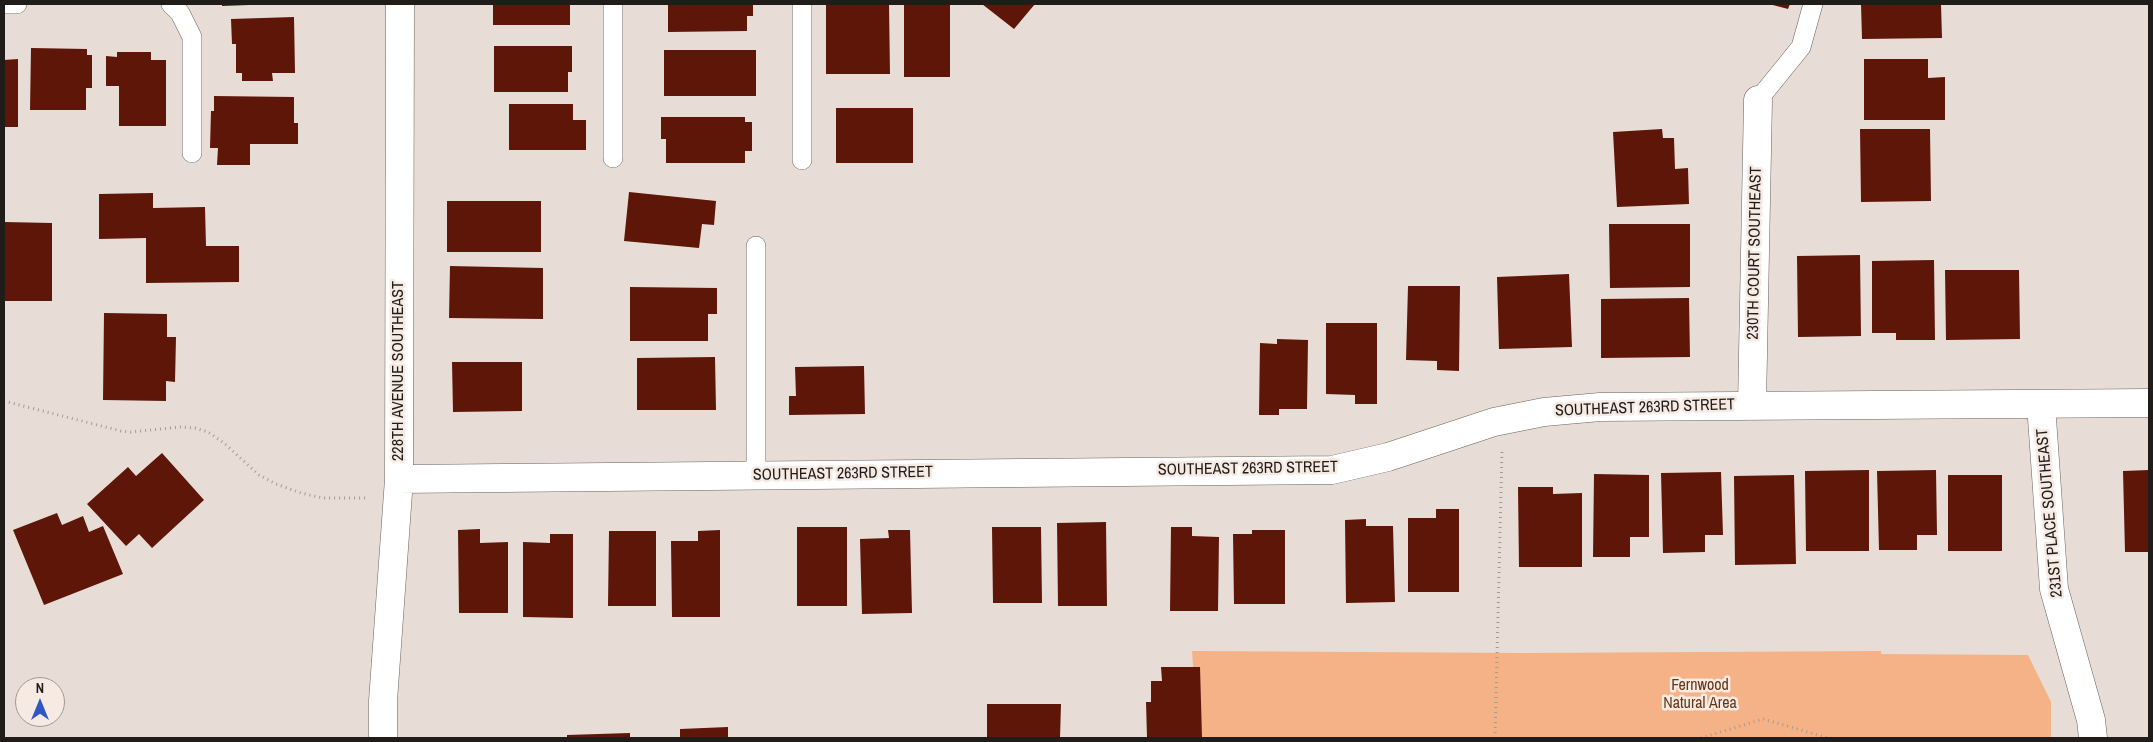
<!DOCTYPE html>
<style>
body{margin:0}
#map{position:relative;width:2153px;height:742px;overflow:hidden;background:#e8ddd6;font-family:"Archivo Narrow",sans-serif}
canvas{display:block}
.frame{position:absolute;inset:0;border:5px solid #201c1a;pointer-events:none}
.north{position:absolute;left:15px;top:677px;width:50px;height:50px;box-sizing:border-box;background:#f6eae3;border:1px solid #a09893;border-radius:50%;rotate:0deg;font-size:14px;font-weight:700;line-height:20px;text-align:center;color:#201c1a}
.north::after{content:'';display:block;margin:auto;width:18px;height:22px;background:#3056c6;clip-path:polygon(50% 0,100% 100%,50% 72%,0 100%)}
</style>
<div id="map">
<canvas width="2153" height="742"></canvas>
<div class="frame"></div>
<div class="north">N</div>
</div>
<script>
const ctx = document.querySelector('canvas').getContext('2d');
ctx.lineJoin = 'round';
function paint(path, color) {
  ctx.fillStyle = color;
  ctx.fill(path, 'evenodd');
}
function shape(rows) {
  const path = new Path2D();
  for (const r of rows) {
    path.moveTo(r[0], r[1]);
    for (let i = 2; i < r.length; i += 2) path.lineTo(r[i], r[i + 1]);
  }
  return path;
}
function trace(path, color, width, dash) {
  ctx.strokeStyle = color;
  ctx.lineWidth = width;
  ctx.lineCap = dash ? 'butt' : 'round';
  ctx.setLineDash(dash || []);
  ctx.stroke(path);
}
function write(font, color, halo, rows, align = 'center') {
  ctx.font = font + ' "Archivo Narrow",sans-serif';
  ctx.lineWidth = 5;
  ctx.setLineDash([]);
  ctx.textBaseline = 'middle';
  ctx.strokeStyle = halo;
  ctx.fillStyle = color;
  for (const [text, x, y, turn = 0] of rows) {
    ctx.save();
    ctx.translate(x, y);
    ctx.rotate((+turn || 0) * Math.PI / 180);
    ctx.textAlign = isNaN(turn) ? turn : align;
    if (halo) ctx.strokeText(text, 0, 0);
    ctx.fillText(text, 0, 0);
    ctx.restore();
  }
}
paint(shape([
 [1192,651,1525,653,1881,651,1881,654,2028,655,2051,702,2051,738,1198,738]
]), '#f5b287');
paint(shape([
 [222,4,249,4,249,5,222,6],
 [493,4,570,4,570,25,493,25],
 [668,4,753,4,753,16,747,16,747,31,668,32],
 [826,4,889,4,890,74,826,74],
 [904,4,950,4,950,77,904,77],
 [982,4,1035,4,1014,29],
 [1769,4,1790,4,1788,9],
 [1861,4,1941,4,1942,38,1862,39],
 [294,17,295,73,272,73,273,81,242,81,242,73,236,73,236,44,232,44,231,19],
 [494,46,572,46,572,72,568,72,568,92,494,92],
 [31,48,87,49,87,55,92,55,92,88,86,88,86,110,30,110],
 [664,50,756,50,756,96,664,96],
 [117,52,151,52,151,60,166,60,166,126,119,126,119,86,106,86,106,56,117,57],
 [18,59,18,127,4,127,4,60],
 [1864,59,1928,59,1928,78,1945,77,1945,120,1864,120],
 [214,96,294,97,294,123,298,123,298,144,250,144,250,165,217,165,218,148,210,148,211,111,214,111],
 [509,104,573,104,573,120,586,120,586,150,509,150],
 [836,108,913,108,913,163,836,163],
 [661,117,745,117,745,122,752,122,752,151,745,151,745,163,666,163,666,139,661,139],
 [1662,129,1663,138,1674,138,1675,169,1688,168,1689,204,1617,207,1613,132],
 [1860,129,1930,129,1931,201,1861,202],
 [629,192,716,201,714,225,702,224,699,248,624,241],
 [153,193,153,208,205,207,206,246,239,246,239,282,146,283,146,238,99,239,99,194],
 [447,201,541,201,541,252,447,252],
 [4,222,52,223,52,301,4,301],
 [1609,224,1690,224,1690,287,1610,288],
 [1860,255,1861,336,1798,337,1797,256],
 [1934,260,1935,340,1896,340,1896,333,1872,333,1872,261],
 [450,266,543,268,543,319,449,318],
 [1945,270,2019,270,2020,339,1946,340],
 [1569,274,1572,347,1499,349,1497,277],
 [1408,286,1460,286,1459,371,1437,370,1437,361,1406,360],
 [630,287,717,288,717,314,708,314,708,341,630,341],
 [1689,298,1690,357,1601,358,1601,299],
 [104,313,167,314,167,337,176,337,175,382,166,381,166,401,103,400],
 [1326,323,1377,323,1377,404,1355,404,1355,395,1326,394],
 [1277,339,1308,340,1307,409,1279,409,1279,415,1259,415,1260,343,1277,344],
 [715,357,716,410,637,410,637,358],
 [452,362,522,362,522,411,453,412],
 [864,366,865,414,789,415,789,396,796,396,795,367],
 [162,453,204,500,152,548,139,534,126,546,87,504,128,467,136,476],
 [1869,470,1869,551,1806,551,1805,471],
 [1936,470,1937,535,1917,535,1917,550,1879,550,1877,471],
 [2149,470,2149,552,2125,552,2123,471],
 [1721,472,1723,535,1705,535,1705,552,1663,553,1661,473],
 [1594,474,1649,475,1649,537,1630,537,1630,557,1593,557],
 [1794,475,1796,564,1735,565,1734,476],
 [1948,475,2002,475,2002,551,1948,551],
 [1518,487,1553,487,1553,494,1582,493,1582,567,1519,567],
 [1436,509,1459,509,1459,592,1408,592,1408,518,1436,518],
 [57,513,62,525,83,516,89,532,103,526,123,574,44,605,13,530],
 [1366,519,1366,526,1393,526,1395,602,1346,603,1345,520],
 [1106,522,1107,606,1058,606,1057,523],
 [797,527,847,527,847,606,797,606],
 [992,527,1041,527,1042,603,993,603],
 [1171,527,1192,527,1192,536,1219,537,1218,611,1170,611],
 [480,529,480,543,508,542,508,613,459,613,458,530],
 [720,530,720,617,672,617,671,541,698,541,698,531],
 [888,530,910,530,912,613,862,614,860,539,889,538],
 [1252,530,1285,530,1285,604,1234,604,1233,534,1252,534],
 [609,531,656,531,656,606,608,606],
 [550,534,573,534,573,618,523,617,523,542,550,543],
 [1161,667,1200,667,1202,738,1147,738,1146,702,1151,702,1151,681,1162,681],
 [987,704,1061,704,1060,738,987,738],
 [728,727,728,738,680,738,680,729],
 [630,733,630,738,567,738,567,735]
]), '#5d1607');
const lane = shape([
 [4,4,17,4],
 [171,4,180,13,192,37,192,153],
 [802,4,802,160],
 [1758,100,1801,47,1813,4],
 [613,158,613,4],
 [756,246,756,475]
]);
const street = shape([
 [2041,404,2054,589,2091,720,2093,738],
 [1752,405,1758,100],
 [399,479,1332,470,1388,457,1494,422,1544,412,1600,407,2149,403],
 [383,738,383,701,399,479,400,4]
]);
trace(lane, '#6a615b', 20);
trace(street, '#6a615b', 29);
trace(shape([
 [4,401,121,431,131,432,181,427,195,428,208,432,224,443,259,475,276,484,301,493,323,498,368,498],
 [1495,738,1502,451],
 [1701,738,1763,719,1828,738]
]), '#a29a95', 3, [1, 4]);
trace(lane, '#fff', 19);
trace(street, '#fff', 28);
write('16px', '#201c1a', '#f6eae3', [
 ["230TH COURT SOUTHEAST",1755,253,-89],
 ["228TH AVENUE SOUTHEAST",399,371,-90],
 ["SOUTHEAST 263RD STREET",1645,408,-2],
 ["SOUTHEAST 263RD STREET",1248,469,-1],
 ["SOUTHEAST 263RD STREET",843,474,-1],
 ["231ST PLACE SOUTHEAST",2050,513,-95]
]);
write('16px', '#653614', '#f6eae3', [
 ["Fernwood",1700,686],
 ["Natural Area",1700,704]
]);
</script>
